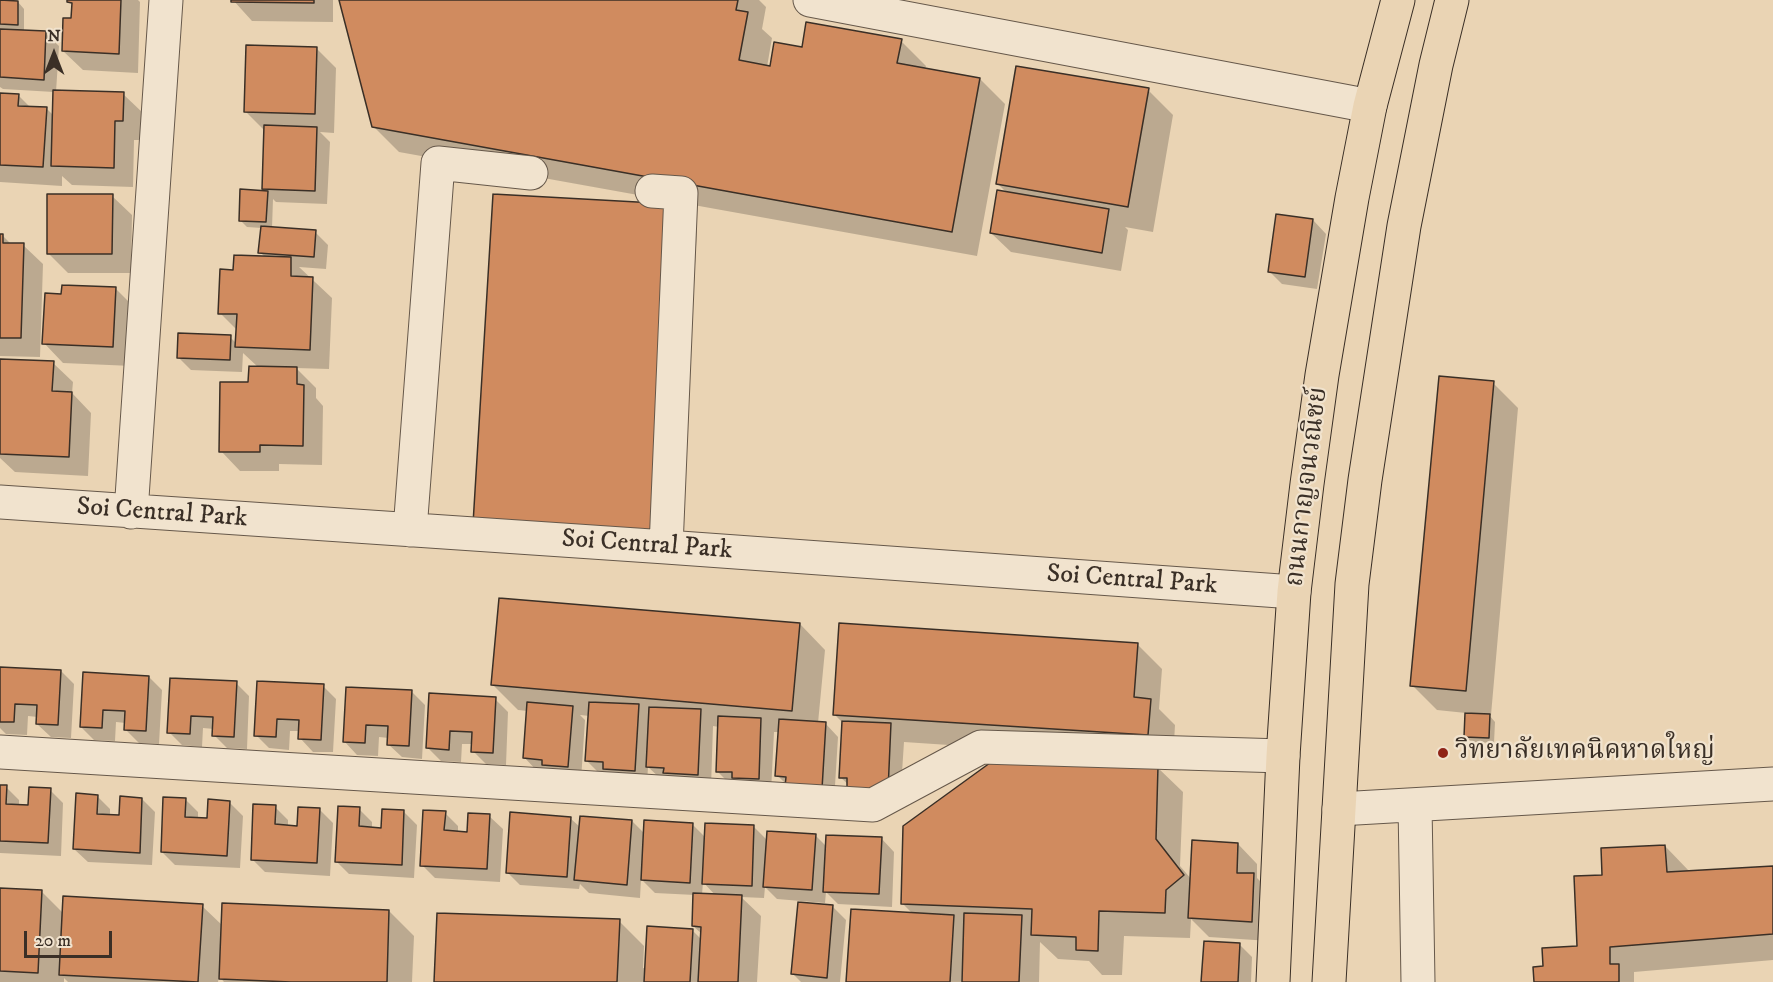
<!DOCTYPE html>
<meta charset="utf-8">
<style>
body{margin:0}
#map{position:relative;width:1773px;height:982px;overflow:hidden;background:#ead4b4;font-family:"IM FELL DW Pica",serif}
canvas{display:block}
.north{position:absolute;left:24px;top:24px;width:60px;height:60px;-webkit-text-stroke:4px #f1e3ce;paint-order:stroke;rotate:0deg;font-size:16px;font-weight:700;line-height:24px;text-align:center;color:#3a2f26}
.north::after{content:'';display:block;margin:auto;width:21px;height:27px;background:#3a2f26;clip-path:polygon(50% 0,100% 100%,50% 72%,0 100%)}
.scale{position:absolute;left:24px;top:931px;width:88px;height:27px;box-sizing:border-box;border:3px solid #3a2f26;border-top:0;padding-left:8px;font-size:18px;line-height:21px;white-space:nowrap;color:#3a2f26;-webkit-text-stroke:4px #f1e3ce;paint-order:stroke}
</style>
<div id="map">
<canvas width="1773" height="982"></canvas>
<div class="north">N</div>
<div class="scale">20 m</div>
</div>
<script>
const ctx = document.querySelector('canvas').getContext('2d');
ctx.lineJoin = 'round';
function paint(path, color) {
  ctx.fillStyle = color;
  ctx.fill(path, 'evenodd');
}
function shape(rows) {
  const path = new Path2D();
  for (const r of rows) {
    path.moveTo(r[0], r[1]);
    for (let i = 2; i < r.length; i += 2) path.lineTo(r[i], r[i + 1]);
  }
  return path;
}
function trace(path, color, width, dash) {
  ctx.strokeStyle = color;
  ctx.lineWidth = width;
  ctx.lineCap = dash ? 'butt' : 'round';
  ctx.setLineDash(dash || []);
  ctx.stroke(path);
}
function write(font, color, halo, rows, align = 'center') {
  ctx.font = font + ' "IM FELL DW Pica","Noto Serif Thai",serif';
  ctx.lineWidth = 4.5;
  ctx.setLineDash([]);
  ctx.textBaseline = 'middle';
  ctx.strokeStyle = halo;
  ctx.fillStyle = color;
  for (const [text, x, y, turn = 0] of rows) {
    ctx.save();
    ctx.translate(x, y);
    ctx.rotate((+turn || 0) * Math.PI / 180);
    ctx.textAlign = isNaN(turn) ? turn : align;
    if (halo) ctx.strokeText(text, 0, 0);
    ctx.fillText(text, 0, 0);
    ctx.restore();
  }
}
paint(shape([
 [69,0,138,0,140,2,138,73,83,70,63,51,72,20,73,6],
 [233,0,333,0,333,22,252,21],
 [340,0,759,0,766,7,762,29,772,38,767,67,771,67,803,48,901,41,926,66,925,69,980,79,1005,104,977,256,399,152,373,126],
 [0,2,18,2,24,9,24,32,45,33,59,46,56,92,123,94,143,113,142,140,134,140,133,187,72,185,62,176,62,186,0,182,0,94,18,95,31,108,46,108,54,116,54,92,3,89,0,87],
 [317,49,336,68,334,133,320,132,330,142,327,204,276,202,273,199,272,228,315,232,328,245,326,269,299,267,332,298,329,369,296,368,316,388,316,398,323,406,322,465,279,464,279,471,240,471,221,451,258,367,243,353,242,372,191,370,178,357,230,337,237,344,238,331,220,313,235,271,265,257,260,252,262,228,247,227,240,220,267,193,263,189,265,131,245,111],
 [1148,90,1173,115,1153,232,1125,227,1128,230,1121,271,1011,252,991,233,1007,193,998,184],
 [112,196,132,215,131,273,68,273,48,253],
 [672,205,697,231,678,559],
 [1313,220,1326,234,1317,289,1282,284,1269,271],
 [0,236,3,236,12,245,23,245,43,264,40,357,0,356],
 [116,289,135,308,132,366,63,363,44,343,63,296],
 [0,360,53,363,73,382,72,393,91,413,88,476,15,472,0,458],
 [1493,383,1518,408,1491,715,1489,715,1495,722,1494,743,1472,742,1465,736,1466,713,1437,710,1412,685],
 [800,624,825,650,818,723,825,723,838,737,834,802,787,785,777,775,780,732,774,732,771,792,730,784,717,771,719,727,713,726,711,787,661,779,648,767,647,783,600,774,587,761,590,716,580,715,585,720,581,780,537,771,524,757,528,711,518,710,493,685],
 [1137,644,1162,669,1159,709,1175,725,1173,760,904,742,900,803,849,785,840,777,843,723,834,714],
 [0,668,61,671,74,684,71,738,51,737,37,724,38,717,28,716,27,735,6,734,0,728],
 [84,674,149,677,162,690,159,744,139,743,126,730,126,723,116,722,115,741,94,740,81,727],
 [258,682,323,686,336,699,333,752,313,752,300,738,300,731,290,731,289,750,269,748,256,735],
 [236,683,249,696,247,749,227,748,214,735,214,729,203,728,202,747,182,745,169,732],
 [347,688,412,692,425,705,422,759,402,757,388,744,389,738,379,737,378,756,357,755,344,741],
 [431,695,495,699,508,712,506,765,486,764,473,751,473,744,462,744,461,762,441,761,428,748],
 [1157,767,1183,792,1180,866,1192,880,1238,844,1257,864,1257,878,1273,894,1270,941,1209,937,1191,919,1190,938,1124,936,1122,975,1102,975,1089,961,1058,959,1040,942,1039,982,848,982,913,914,902,903],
 [0,786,6,787,19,800,19,806,29,807,50,790,63,803,61,856,0,853],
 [97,796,110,809,110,816,121,816,142,799,155,812,152,865,88,862,74,849],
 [185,799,198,812,198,819,208,820,229,802,243,816,240,868,175,865,162,852],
 [275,807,288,820,288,827,298,827,320,810,333,823,330,876,265,872,252,859],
 [359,809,372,822,372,829,382,829,404,812,417,825,414,878,349,874,336,861],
 [445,813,458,826,458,833,468,833,489,816,503,829,500,882,435,878,422,865],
 [570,818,581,828,632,821,645,834,692,824,706,838,754,827,768,841,816,836,827,847,881,838,894,852,892,907,838,904,826,892,825,903,777,899,765,887,764,898,741,897,761,916,757,982,436,982,619,921,644,946,643,968,646,968,692,930,702,940,702,934,693,926,695,895,655,893,641,879,640,898,589,893,580,884,579,889,520,885,507,872],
 [703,882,716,896,702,895],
 [1665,846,1690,872,1773,868,1773,960,1634,972,1634,982,1536,982,1544,968,1579,947,1603,876],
 [0,890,42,892,64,914,202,906,223,926,389,911,414,936,412,982,224,982,219,976,218,982,68,982,64,978,64,982,0,982],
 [833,907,846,920,840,982,801,982,793,974],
 [1239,944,1252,957,1251,982,1203,982]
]), '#0003');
const building = shape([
 [0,0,18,1,18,25,0,24,0,0],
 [67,0,121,0,119,54,62,51,63,18,71,18,72,3,67,2,67,0],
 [231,0,314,0,314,3,231,2,231,0],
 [339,0,738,0,736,10,748,12,739,60,770,66,774,42,802,47,806,22,902,39,897,63,980,78,952,232,372,127,339,0],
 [0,29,46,31,44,80,0,77,0,29],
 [246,45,317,47,315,114,244,112,246,45],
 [1016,66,1149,88,1128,207,996,184,1016,66],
 [53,90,124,92,123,121,115,121,114,168,51,166,53,90],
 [0,93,19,94,18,106,47,107,43,167,0,165,0,93],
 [264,125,317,127,315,191,262,189,264,125],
 [240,189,268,191,266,222,239,221,240,189],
 [997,190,1109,209,1102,253,990,233,997,190],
 [47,194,113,194,112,254,47,254,47,194],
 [493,194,673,204,653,535,473,524,493,194],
 [1276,214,1313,219,1305,277,1268,272,1276,214],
 [261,226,316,230,314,257,258,253,261,226],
 [0,234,3,234,3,243,24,243,21,338,0,338,0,234],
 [234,255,291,257,291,276,313,277,310,350,235,347,237,314,218,314,220,269,233,270,234,255],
 [62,285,116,287,113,347,42,344,45,293,61,294,62,285],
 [178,333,231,335,230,360,177,358,178,333],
 [0,359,54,361,52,391,72,392,69,457,0,454,0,359],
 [249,366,297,367,297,384,304,385,303,446,260,445,260,452,219,452,220,382,248,382,249,366],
 [1439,376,1494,381,1466,691,1410,686,1439,376],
 [499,598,800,623,792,711,491,685,499,598],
 [839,623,1138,643,1134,697,1151,699,1148,735,833,715,839,623],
 [0,667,61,670,58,725,36,724,37,705,15,704,14,722,0,722,0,667],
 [83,672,149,676,146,731,124,730,125,711,103,710,102,728,80,727,83,672],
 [170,678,237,681,234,737,212,736,213,717,191,716,190,734,167,733,170,678],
 [257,681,324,684,321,740,298,739,299,720,277,719,276,737,254,736,257,681],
 [346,687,412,690,409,746,387,745,388,726,366,725,365,743,343,742,346,687],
 [429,693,496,697,493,753,471,752,472,732,450,731,449,750,426,748,429,693],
 [527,702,573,706,568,767,542,765,542,760,523,758,527,702],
 [589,702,639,704,635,771,603,769,603,762,585,761,589,702],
 [649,707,701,709,698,775,663,773,664,768,646,767,649,707],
 [1465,713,1490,714,1489,738,1464,737,1465,713],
 [718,716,761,718,759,779,732,778,732,772,716,772,718,716],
 [779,719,826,722,822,789,785,787,786,777,775,776,779,719],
 [842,721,891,723,888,791,847,789,847,778,839,778,842,721],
 [994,760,1158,766,1156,839,1184,875,1166,890,1165,913,1099,911,1098,951,1076,950,1076,937,1031,935,1032,909,901,904,903,826,994,760],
 [0,785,7,785,6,804,28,805,29,787,51,788,48,843,0,841,0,785],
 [76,793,98,795,97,814,119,815,120,796,142,798,140,853,73,849,76,793],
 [163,797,186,798,185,817,207,818,208,799,230,801,227,856,161,852,163,797],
 [253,804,276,805,275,824,297,826,298,807,320,808,317,863,251,860,253,804],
 [338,806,360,807,359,826,381,828,382,809,404,810,402,865,335,862,338,806],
 [423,810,446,811,444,830,467,832,468,813,490,814,487,869,420,866,423,810],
 [510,812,571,817,567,877,506,873,510,812],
 [580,816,632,820,627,885,574,880,580,816],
 [644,820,693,823,690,883,641,880,644,820],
 [705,823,754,825,752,886,702,884,705,823],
 [767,831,816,834,812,890,763,887,767,831],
 [826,835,882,837,879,894,823,892,826,835],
 [1192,840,1238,843,1237,873,1254,873,1252,922,1188,918,1192,840],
 [1665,845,1667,872,1773,866,1773,934,1610,947,1610,964,1619,964,1619,982,1534,982,1533,967,1543,966,1542,948,1577,946,1574,876,1602,875,1601,848,1665,845],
 [0,888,42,890,38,973,0,971,0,888],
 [693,893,742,895,738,982,698,982,701,927,692,926,693,893],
 [63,896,203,904,198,982,59,975,63,896],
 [798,902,833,905,827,978,791,974,798,902],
 [222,903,389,910,387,982,291,982,219,979,222,903],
 [851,909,954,915,950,982,846,982,851,909],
 [437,913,620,919,617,982,434,982,437,913],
 [964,913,1022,915,1019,982,962,982,964,913],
 [647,926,693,929,690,982,644,982,647,926],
 [1204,941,1240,943,1238,982,1201,982,1204,941]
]);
paint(building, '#d08b5f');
trace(building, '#3a2f26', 1.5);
const minor = shape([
 [810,0,1370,106],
 [652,191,681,193,666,547],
 [0,502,666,547,1294,592],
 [131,512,166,0],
 [410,530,438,163,531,173],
 [0,752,873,805,981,747,1283,756],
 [1415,805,1418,982],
 [1339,809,1773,784]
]);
const major = shape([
 [1273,982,1283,756,1294,592,1307,484,1322,375,1352,198,1370,106,1398,0],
 [1329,982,1352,584,1365,480,1404,226,1436,65,1452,0]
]);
trace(minor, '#66584a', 35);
trace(major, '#3a2f26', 35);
trace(minor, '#f1e3ce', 33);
trace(major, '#ead4b4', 33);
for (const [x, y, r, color] of [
 [1443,753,6,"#8f2418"]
]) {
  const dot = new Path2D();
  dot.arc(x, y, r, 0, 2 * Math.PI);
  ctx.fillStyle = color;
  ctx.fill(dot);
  trace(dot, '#f1e3ce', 2);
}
write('26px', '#3a2f26', '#f1e3ce', [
 ["ถนนกาญจนวณิชย์",1308,487,-83],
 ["Soi Central Park",162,514,4],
 ["Soi Central Park",647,546,4],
 ["Soi Central Park",1132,581,4]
]);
write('26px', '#3a2f26', '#f1e3ce', [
 ["วิทยาลัยเทคนิคหาดใหญ่",1455,753]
], 'left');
</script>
